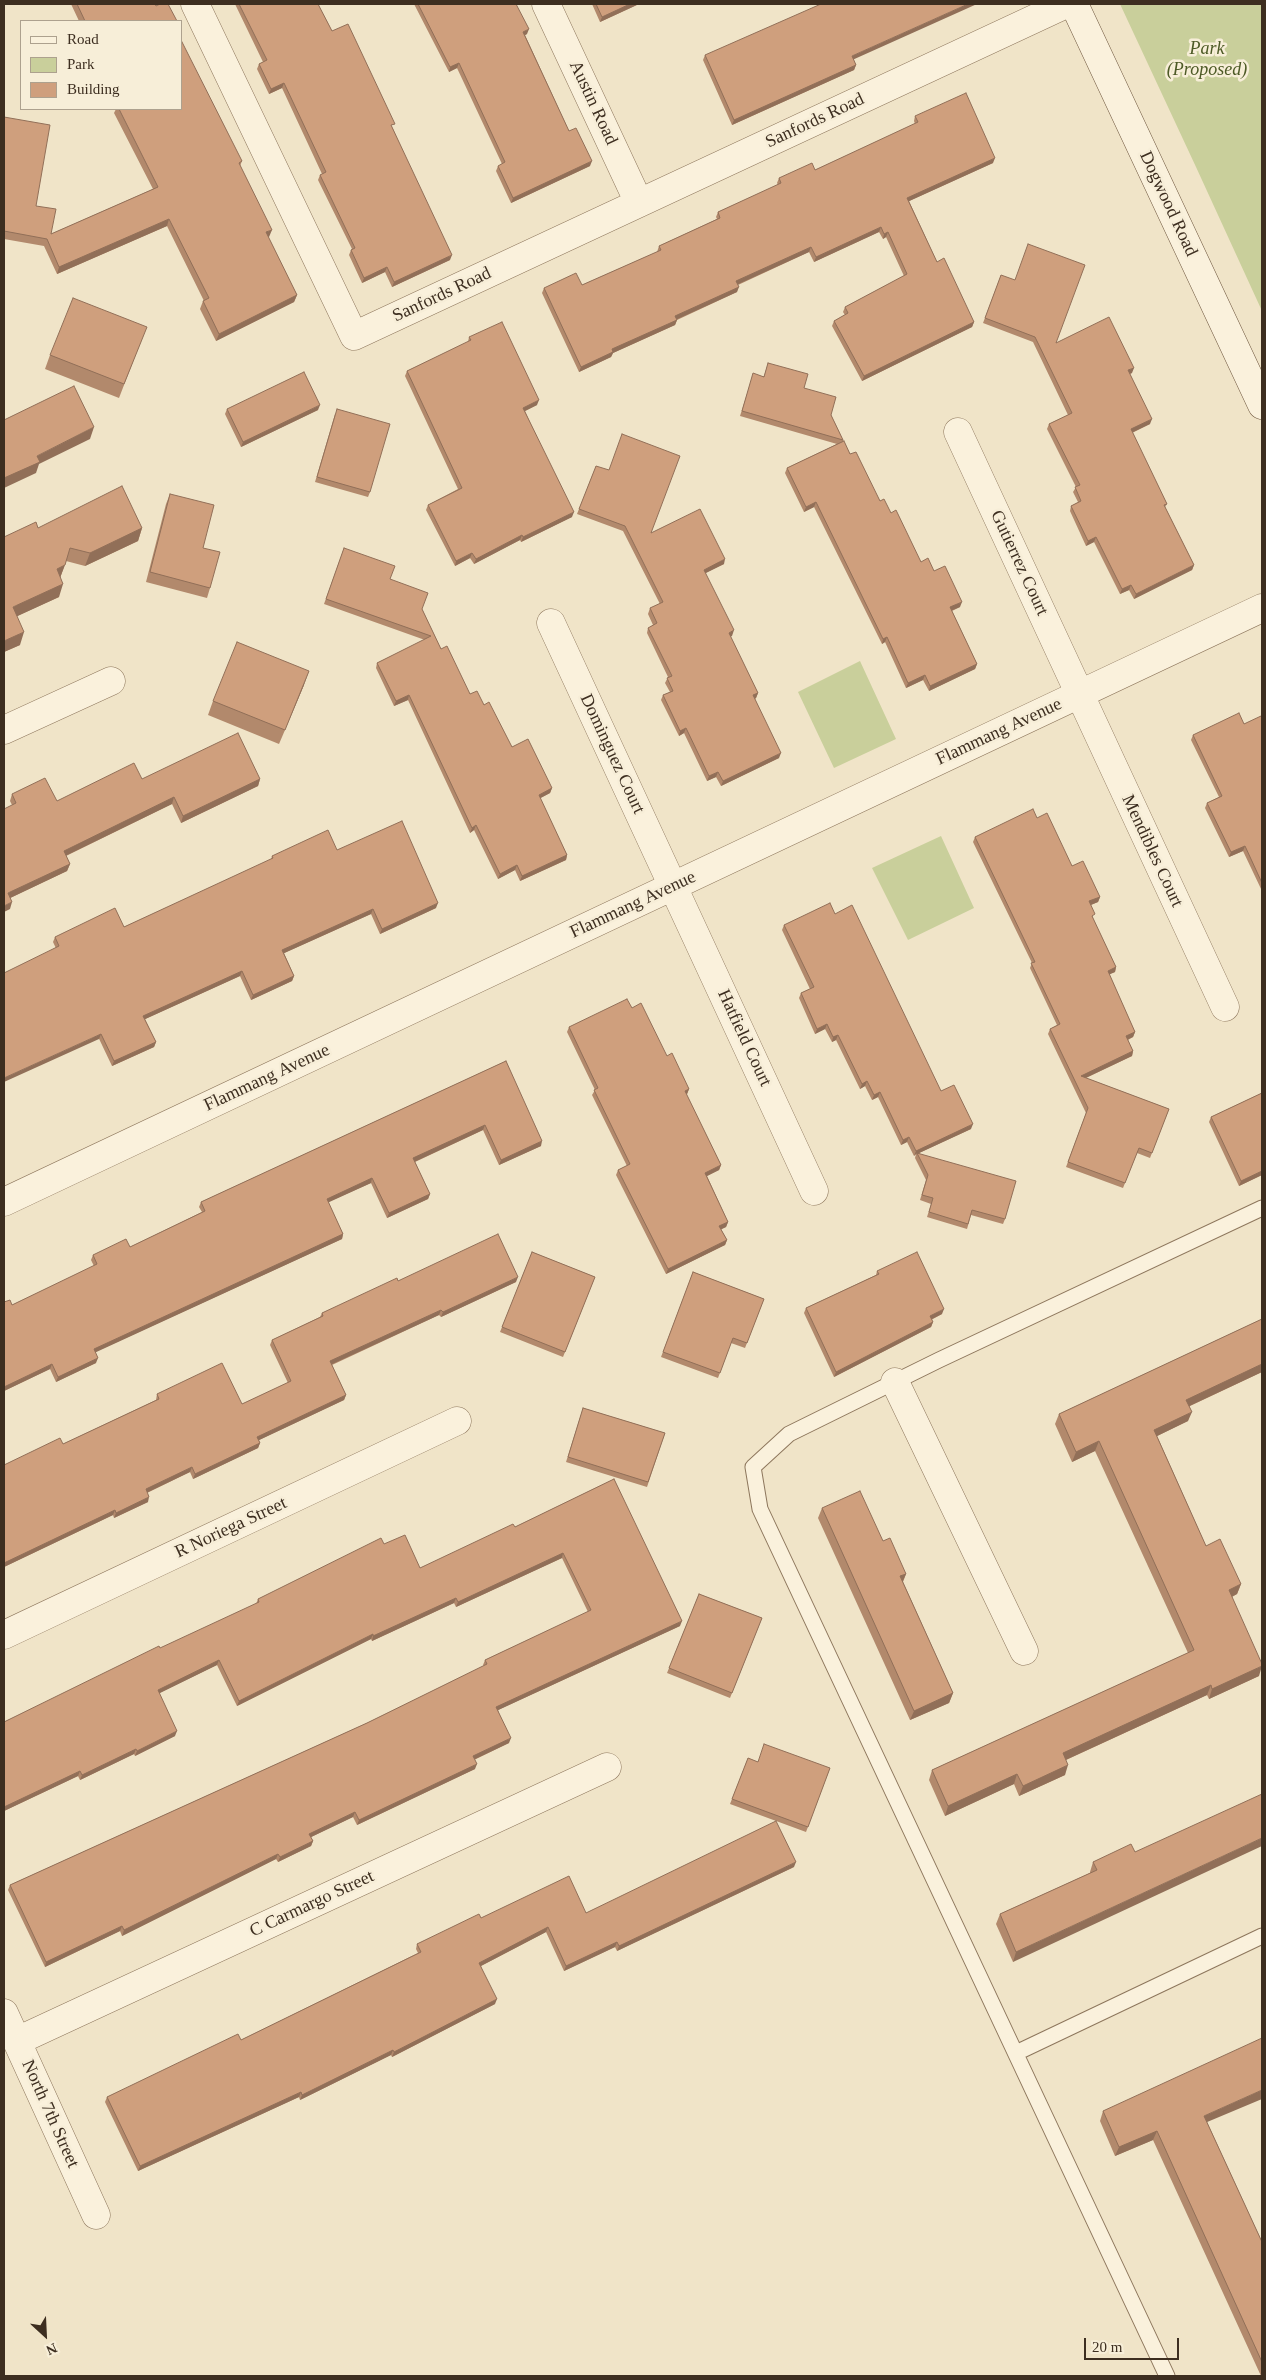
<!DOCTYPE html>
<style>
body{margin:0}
#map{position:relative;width:1266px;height:2380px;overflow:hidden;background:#f0e4c8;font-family:Georgia,serif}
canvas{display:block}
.frame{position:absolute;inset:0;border:5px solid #3d2e20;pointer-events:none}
.legend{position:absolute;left:20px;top:20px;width:162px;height:90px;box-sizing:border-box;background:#f7eed8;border:1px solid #ada18e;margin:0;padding:6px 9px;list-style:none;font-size:15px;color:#3d2e20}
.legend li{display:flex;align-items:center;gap:10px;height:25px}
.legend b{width:25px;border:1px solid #ada18e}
.north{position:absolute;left:20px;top:2310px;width:50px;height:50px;-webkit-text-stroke:4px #f7eed8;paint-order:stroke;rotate:155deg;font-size:14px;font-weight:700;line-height:20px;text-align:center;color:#3d2e20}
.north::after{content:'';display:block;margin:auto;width:18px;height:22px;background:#3d2e20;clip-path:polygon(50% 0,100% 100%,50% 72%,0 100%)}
.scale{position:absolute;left:1084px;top:2338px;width:95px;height:22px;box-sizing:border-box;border:2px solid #3d2e20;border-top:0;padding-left:6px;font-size:15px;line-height:18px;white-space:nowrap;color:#3d2e20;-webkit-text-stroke:4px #f7eed8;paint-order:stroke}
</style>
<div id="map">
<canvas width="1266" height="2380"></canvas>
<div class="frame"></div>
<ul class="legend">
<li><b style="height:6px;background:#faf1dc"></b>Road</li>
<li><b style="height:14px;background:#c9cf9b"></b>Park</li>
<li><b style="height:14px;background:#cf9f7d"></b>Building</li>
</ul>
<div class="north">N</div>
<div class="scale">20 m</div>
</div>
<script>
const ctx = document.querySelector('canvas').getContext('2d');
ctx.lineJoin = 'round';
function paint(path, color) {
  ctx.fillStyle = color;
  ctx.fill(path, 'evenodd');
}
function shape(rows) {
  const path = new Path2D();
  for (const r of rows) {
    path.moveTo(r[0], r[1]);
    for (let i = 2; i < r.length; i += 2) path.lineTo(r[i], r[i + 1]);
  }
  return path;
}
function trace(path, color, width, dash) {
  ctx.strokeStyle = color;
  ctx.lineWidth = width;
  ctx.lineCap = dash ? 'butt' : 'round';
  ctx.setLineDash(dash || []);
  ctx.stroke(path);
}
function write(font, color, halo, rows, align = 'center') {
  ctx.font = font + ' Georgia,serif';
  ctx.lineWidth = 5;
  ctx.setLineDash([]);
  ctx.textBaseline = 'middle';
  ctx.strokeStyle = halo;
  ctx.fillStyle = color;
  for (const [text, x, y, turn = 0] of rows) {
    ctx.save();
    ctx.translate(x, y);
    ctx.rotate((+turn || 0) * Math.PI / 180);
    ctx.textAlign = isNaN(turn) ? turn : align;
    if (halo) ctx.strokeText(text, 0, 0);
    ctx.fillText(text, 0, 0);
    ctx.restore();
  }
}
paint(shape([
 [1120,4,1262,4,1262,311,1196,167],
 [860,661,896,739,834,768,798,692],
 [941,836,974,908,908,940,872,868]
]), '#c9cf9b');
const lane = shape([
 [1016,2053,1262,1936],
 [1167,2376,760,1509,753,1467,789,1434,939,1360,1262,1208]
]);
const street = shape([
 [195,4,354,336,1066,4],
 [546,4,639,203],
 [958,432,1225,1007],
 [551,623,814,1191],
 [4,730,111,681],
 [4,1202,1262,608],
 [895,1382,1024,1651],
 [4,1635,457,1421],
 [4,2013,96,2215],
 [17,2041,607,1767]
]);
const secondary = shape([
 [1074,4,1262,405]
]);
trace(lane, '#8d765c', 17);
trace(street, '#8d765c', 29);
trace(secondary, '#6f573f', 29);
trace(lane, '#faf1dc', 15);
trace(street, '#faf1dc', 28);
trace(secondary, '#faf1dc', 28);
paint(shape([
 [71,4,155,4,156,6,177,21,79,21],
 [235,4,318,4,332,31,393,129,450,260,392,287,385,272,362,283,349,255,351,250,352,249,318,180,320,175,322,174,282,88,269,94,257,69,259,64,263,62],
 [414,4,516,4,527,34,525,35,569,131,590,166,511,203,496,171,498,166,502,164,457,68,449,72],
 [592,4,639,4,600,22],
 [705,55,853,59,856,65,854,70,732,125,703,60],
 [116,109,181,109,242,161,240,166,269,237,268,237,297,295,294,302,216,341,200,309,203,301,204,301,167,226,57,274,44,246,4,239,4,117,36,206,51,234,153,189,114,113],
 [915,116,993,163,909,201,937,262,974,322,972,327,862,381,832,326,834,321,845,315,843,312,845,307,904,276,886,237,883,239,879,232,814,262,809,252,738,285,737,292,677,320,675,325,613,353,611,357,579,372,542,293,544,288,582,285,657,252,659,246,717,219,716,217,718,212,778,185,777,183,779,178,815,170,915,124,914,121],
 [1001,275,1056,343,1132,373,1130,374,1150,424,1132,433,1167,504,1165,507,1194,565,1192,570,1134,599,1129,590,1120,594,1094,542,1086,546,1070,511,1071,506,1078,502,1073,492,1076,487,1047,429,1049,424,1068,415,1033,342,983,323],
 [469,337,537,405,525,411,572,517,521,542,520,540,474,564,470,558,455,566,426,510,428,505,458,489,405,376,407,371,468,342],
 [141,341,119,398,45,369,50,355],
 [768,363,804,388,831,415,850,454,880,501,891,513,921,562,934,571,960,607,952,611,977,664,975,669,929,691,923,680,906,688,885,642,882,644,814,507,804,512,785,473,787,468,837,444,740,416,752,378,764,376],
 [227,409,318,410,241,447,225,414],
 [335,414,370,492,368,497,315,482],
 [596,466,651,533,724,564,705,573,732,636,730,636,758,693,756,698,755,699,779,758,721,786,716,777,707,781,684,733,679,736,661,700,663,695,670,692,665,683,668,677,647,633,648,628,653,625,648,614,650,608,660,604,623,531,577,514],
 [170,494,203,548,210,588,207,598,146,582,166,504],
 [38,528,142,528,138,541,85,566,66,561,60,578,59,597,17,616,20,645,4,652],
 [344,548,390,579,422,609,441,649,470,694,484,705,512,747,552,788,550,793,540,798,567,855,566,860,520,881,515,870,498,879,474,830,470,833,408,700,394,706,376,668,377,663,425,640,324,604],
 [304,685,279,744,208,715,213,701],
 [1262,718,1262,891,1243,851,1229,857,1205,808,1207,803,1219,797,1191,740,1193,735,1244,724],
 [142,779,260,779,258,786,181,823,172,804,66,856,70,864,67,871,10,898,10,909,12,805,10,801,12,794,57,801],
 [1037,818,1072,866,1100,897,1098,902,1091,905,1093,919,1116,967,1115,972,1109,974,1135,1032,1133,1037,1128,1040,1133,1051,1132,1056,1086,1078,1169,1109,1150,1158,1137,1153,1123,1188,1066,1167,1086,1113,1048,1034,1050,1029,1057,1025,1030,968,1032,963,973,842,975,837],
 [337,850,436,908,380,934,371,914,284,953,294,976,292,981,251,1000,240,976,145,1019,156,1042,154,1047,112,1066,53,942,55,937,124,927,271,860,272,856],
 [835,914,941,1091,971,1129,919,1153,1005,1219,1003,1224,971,1215,967,1229,927,1217,931,1204,920,1200,926,1180,915,1158,916,1154,914,1156,907,1142,901,1145,878,1097,872,1100,865,1086,860,1089,836,1040,832,1042,825,1029,815,1034,799,998,801,993,810,989,782,930,784,925],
 [632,1008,689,1089,687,1094,686,1094,721,1165,719,1170,707,1176,728,1222,726,1227,721,1229,727,1240,725,1245,666,1274,616,1175,618,1170,627,1166,592,1095,595,1090,567,1032,569,1027],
 [506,1061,541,1146,499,1165,483,1130,415,1162,430,1194,428,1199,387,1218,371,1183,328,1202,343,1234,342,1239,95,1352,96,1363,56,1382,50,1369,4,1391,4,1302,12,1305,94,1266,91,1260,93,1255,130,1247,202,1212,199,1207,201,1202],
 [1262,1093,1262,1175,1239,1186,1209,1122,1211,1117],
 [532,1252,595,1277,563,1357,500,1332],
 [877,1271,942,1314,931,1320,933,1322,931,1327,834,1377,804,1313,806,1308,876,1275],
 [693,1272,764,1299,745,1348,731,1343,718,1378,661,1357],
 [398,1281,516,1282,441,1317,439,1315,332,1365,346,1395,344,1400,259,1440,260,1443,258,1448,193,1479,190,1472,147,1493,148,1502,114,1518,113,1515,4,1567,4,1465,63,1444,156,1400,157,1394,242,1404,288,1383,270,1345,272,1340,320,1317,322,1313],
 [1262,1319,1262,1372,1190,1406,1188,1421,1157,1436,1206,1546,1241,1584,1237,1594,1232,1597,1259,1676,1209,1699,1207,1695,1066,1760,1065,1775,1019,1796,1014,1784,945,1816,929,1780,932,1770,1188,1653,1095,1451,1072,1462,1055,1424,1059,1414],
 [583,1408,665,1433,647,1487,566,1462],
 [614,1479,680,1626,498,1710,509,1743,474,1760,475,1769,357,1825,353,1817,311,1837,313,1841,311,1846,278,1862,276,1859,122,1936,120,1931,45,1967,8,1890,10,1885,367,1723,484,1666,483,1665,485,1660,588,1612,562,1558,456,1607,454,1603,372,1641,371,1639,237,1706,217,1665,159,1693,175,1736,135,1756,134,1754,80,1780,78,1776,4,1811,4,1722,256,1604,258,1599,384,1544,420,1568,515,1527],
 [822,1508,883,1541,906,1574,903,1582,953,1693,949,1703,910,1720,818,1518],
 [699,1594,762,1618,730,1698,667,1673],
 [748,1758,758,1762,830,1768,806,1832,730,1804],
 [1135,1852,1013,1962,996,1924,1000,1914,1090,1873,1090,1872,1093,1862],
 [794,1867,617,1951,615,1947,564,1971,546,1932,481,1966,495,2004,392,2057,391,2055,300,2100,299,2097,138,2171,105,2102,107,2097,241,2040,418,1953,416,1949,417,1944,481,1918,586,1913],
 [1103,2111,1207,2122,1262,2242,1262,2376,1261,2376,1153,2140,1115,2156,1100,2121]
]), '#b2896c');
paint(shape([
 [630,4,639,4,600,22,602,17],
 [968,4,977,4,850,61,852,56],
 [529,29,527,34,521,37,523,32],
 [459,63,457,68,449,72,450,67],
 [856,65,854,70,732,125,734,120],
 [284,83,282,88,269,94,271,89],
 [995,158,993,163,905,203,907,198],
 [592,161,590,166,511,203,513,198],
 [169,219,167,226,57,274,59,267],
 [881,227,879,232,814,262,816,257],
 [272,230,269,237,263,240,266,232],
 [888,232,886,237,883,239,884,234],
 [811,247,809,252,734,286,736,281],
 [452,255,450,260,392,287,394,282],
 [387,267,385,272,362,283,364,278],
 [739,287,737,292,673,321,675,316],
 [297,295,294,302,216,341,219,334],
 [677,320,675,325,613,353,611,357,579,372,581,367,612,349],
 [974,322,972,327,862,381,864,376],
 [1134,368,1132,373,1126,375,1128,370],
 [539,400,537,405,521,413,523,408],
 [320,405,318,410,241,447,243,442],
 [1152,419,1150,424,1129,434,1131,429],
 [94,427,90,439,39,464,36,473,4,488,4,478,37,456],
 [816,502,814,507,804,512,806,507],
 [574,512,572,517,521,542,523,537],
 [142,528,138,541,85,566,90,553],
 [522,535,520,540,474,564,476,559],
 [1096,537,1094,542,1086,546,1088,541],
 [472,553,470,558,455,566,456,561],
 [725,559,724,564,702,575,704,570],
 [65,565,60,578,57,569],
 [1194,565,1192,570,1134,599,1136,594],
 [63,584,59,597,9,620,13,607],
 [1131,585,1129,590,1120,594,1122,589],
 [962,602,960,607,948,612,950,607],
 [734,630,732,636,727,638,729,633],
 [24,632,20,645,4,652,4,641],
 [887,637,885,642,882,644,883,639],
 [977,664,975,669,929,691,930,686],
 [309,671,304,685,279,744,285,730],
 [925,675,923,680,906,688,908,683],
 [758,693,756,698,752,700,753,695],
 [409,695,408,700,394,706,396,701],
 [686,728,684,733,679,736,680,731],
 [781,753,779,758,721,786,723,781],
 [718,772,716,777,707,781,709,776],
 [260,779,258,786,181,823,183,816],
 [552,788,550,793,537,800,539,795],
 [174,797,172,804,61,858,64,851],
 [476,825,474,830,470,833,472,828],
 [1245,846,1243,851,1229,857,1231,852],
 [567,855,566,860,520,881,522,876],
 [70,864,67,871,6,900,8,893],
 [517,865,515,870,498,879,500,874],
 [1100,897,1098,902,1088,906,1089,901],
 [12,902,10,909,4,912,4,906],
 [438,903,436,908,380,934,382,929],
 [373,909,371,914,280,955,282,950],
 [1116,967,1115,972,1106,976,1108,971],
 [242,971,240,976,141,1021,143,1016],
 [294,976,292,981,251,1000,253,995],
 [827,1024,825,1029,815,1034,817,1029],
 [1135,1032,1133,1037,1124,1041,1126,1036],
 [101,1034,99,1039,4,1082,4,1078],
 [838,1035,836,1040,832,1042,833,1037],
 [156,1042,154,1047,112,1066,114,1061],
 [1133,1051,1132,1056,1079,1081,1081,1076],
 [867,1081,865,1086,860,1089,862,1084],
 [689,1089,687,1094,683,1096,685,1091],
 [880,1092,878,1097,872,1100,874,1095],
 [973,1124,971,1129,917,1154,917,1153,914,1156,916,1151],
 [485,1125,483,1130,412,1163,413,1158],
 [909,1137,907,1142,901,1145,903,1140],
 [542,1141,541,1146,499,1165,501,1160],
 [721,1165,719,1170,703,1178,705,1173],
 [1262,1171,1262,1175,1239,1186,1241,1181],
 [372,1178,371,1183,325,1204,327,1199],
 [430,1194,428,1199,387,1218,389,1213],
 [728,1222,726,1227,718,1231,719,1226],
 [343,1234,342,1239,92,1354,94,1349],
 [727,1240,725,1245,666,1274,668,1269],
 [518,1277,516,1282,441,1317,443,1312],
 [944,1309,942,1314,928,1321,930,1316],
 [441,1310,439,1315,328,1366,330,1361],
 [933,1322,931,1327,834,1377,836,1372],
 [98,1358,96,1363,56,1382,58,1377],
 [52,1364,50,1369,4,1391,4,1387],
 [1262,1364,1262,1372,1183,1409,1186,1400],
 [346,1395,344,1400,255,1442,257,1437],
 [1192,1412,1188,1421,1151,1439,1154,1430],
 [1099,1441,1095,1451,1072,1462,1076,1452],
 [260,1443,258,1448,193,1479,195,1474],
 [192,1467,190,1472,144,1494,146,1489],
 [149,1497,148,1502,114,1518,116,1513],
 [115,1510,113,1515,4,1567,4,1563],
 [563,1553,562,1558,456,1607,458,1602],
 [906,1574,902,1583,900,1576],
 [1241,1584,1237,1594,1225,1600,1229,1590],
 [456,1598,454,1603,372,1641,373,1636],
 [682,1621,680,1626,494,1712,496,1707],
 [373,1634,371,1639,237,1706,239,1701],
 [219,1660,217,1665,156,1695,158,1690],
 [1262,1666,1259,1676,1209,1699,1212,1689],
 [1211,1685,1207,1695,1059,1763,1063,1753],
 [953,1693,949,1703,910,1720,914,1711],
 [177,1731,175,1736,135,1756,137,1751],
 [511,1738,509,1743,471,1761,473,1756],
 [136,1749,134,1754,80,1780,82,1775],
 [477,1764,475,1769,357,1825,359,1820],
 [1068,1765,1065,1775,1019,1796,1023,1786],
 [80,1771,78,1776,4,1811,4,1807],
 [1017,1774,1014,1784,945,1816,948,1806],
 [355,1812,353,1817,307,1839,309,1834],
 [1262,1838,1262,1846,1013,1962,1016,1952],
 [313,1841,311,1846,278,1862,280,1857],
 [278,1854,276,1859,122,1936,124,1930],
 [796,1862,794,1867,617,1951,619,1946],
 [122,1926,120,1931,45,1967,46,1962],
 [548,1927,546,1932,477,1968,479,1963],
 [617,1942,615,1947,564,1971,566,1966],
 [497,1999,495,2004,392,2057,394,2052],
 [393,2050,391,2055,300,2100,302,2095],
 [1262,2090,1262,2099,1200,2125,1204,2116],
 [301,2092,299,2097,138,2171,140,2166],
 [1157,2131,1153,2140,1115,2156,1119,2147]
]), '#916f58');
const building = shape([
 [77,4,155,4,156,6,160,4,168,4,177,21,85,21,77,4],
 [239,4,318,4,332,31,348,24,395,124,391,125,452,255,394,282,387,267,364,278,351,250,355,248,320,175,326,172,284,83,271,89,259,64,267,60,239,4],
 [418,4,516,4,529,29,523,32,569,131,576,128,592,161,513,198,498,166,505,162,459,63,450,67,418,4],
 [596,4,630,4,602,17,596,4],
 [821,4,968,4,852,56,856,65,734,120,705,55,821,4],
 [181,40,242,161,239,163,272,230,266,232,297,295,219,334,203,301,209,298,169,219,59,267,47,239,4,231,4,117,50,125,36,206,56,209,51,234,158,187,119,109,181,109,181,40],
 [966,93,995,158,907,198,937,262,944,258,974,322,864,376,834,321,848,313,845,307,907,274,888,232,884,234,881,227,816,257,811,247,736,281,739,287,675,316,677,320,612,349,613,352,581,367,544,288,576,273,582,285,661,250,659,246,720,218,718,212,781,183,779,178,812,163,815,170,918,122,915,116,966,93],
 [1028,244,1085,265,1056,343,1109,317,1134,368,1128,370,1152,419,1131,429,1167,504,1164,505,1194,565,1136,594,1131,585,1122,589,1096,537,1088,541,1071,506,1081,501,1075,487,1080,485,1049,424,1072,413,1035,337,985,318,1001,275,1015,280,1028,244],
 [73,298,147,327,124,384,50,355,73,298],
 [502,322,539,400,523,408,574,512,523,537,522,535,476,559,472,553,456,561,428,505,462,488,407,371,471,340,469,337,502,322],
 [768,363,808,374,804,388,836,397,831,415,843,440,742,411,753,373,764,377,768,363],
 [304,372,320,405,243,442,227,409,304,372],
 [74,386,94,427,37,456,40,462,4,478,4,420,74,386],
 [337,409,390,424,370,492,317,477,337,409],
 [622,434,680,456,651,533,700,509,725,559,704,570,734,630,729,633,758,693,753,695,781,753,723,781,718,772,709,776,686,728,680,731,663,695,673,691,667,678,672,676,648,628,657,623,650,608,663,602,625,526,579,509,596,466,609,470,622,434],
 [844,441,850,454,856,452,880,501,884,499,891,513,896,510,921,562,928,558,934,571,945,566,962,602,950,607,977,664,930,686,925,675,908,683,887,637,883,639,816,502,806,507,787,468,844,441],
 [122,486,142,528,90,553,70,548,65,565,57,569,63,584,13,607,24,632,4,641,4,537,36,522,38,528,122,486],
 [170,494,214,505,203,548,220,552,210,588,150,572,170,494],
 [344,548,395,566,390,579,428,593,422,609,441,649,447,646,470,694,477,691,484,705,489,702,512,747,528,739,552,788,539,795,567,855,522,876,517,865,500,874,476,825,472,828,409,695,396,701,377,663,431,636,326,599,344,548],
 [237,642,309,671,285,730,213,701,237,642],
 [1239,713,1244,724,1261,716,1262,718,1262,883,1245,846,1231,852,1207,803,1222,796,1193,735,1239,713],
 [238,733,260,779,183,816,174,797,64,851,70,864,8,893,12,902,4,906,4,809,16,803,12,794,45,778,57,801,134,763,142,779,238,733],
 [1033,809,1037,818,1047,813,1072,866,1083,861,1100,897,1089,901,1095,914,1092,916,1116,967,1108,971,1135,1032,1126,1036,1133,1051,1081,1076,1169,1109,1152,1153,1139,1148,1125,1183,1068,1162,1088,1108,1050,1029,1060,1024,1031,963,1035,962,975,837,1033,809],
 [402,821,438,903,382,929,373,909,282,950,294,976,253,995,242,971,143,1016,156,1042,114,1061,101,1034,4,1078,4,973,59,946,55,937,115,908,124,927,273,858,272,856,328,830,337,850,402,821],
 [830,903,835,914,852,905,941,1091,954,1085,973,1124,916,1151,909,1137,903,1140,880,1092,874,1095,867,1081,862,1084,838,1035,833,1037,827,1024,817,1029,801,993,814,987,784,925,830,903],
 [627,999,632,1008,641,1003,667,1056,672,1053,689,1089,685,1091,721,1165,705,1173,728,1222,719,1226,727,1240,668,1269,618,1170,630,1164,594,1090,598,1088,569,1027,627,999],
 [506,1061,542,1141,501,1160,485,1125,413,1158,430,1194,389,1213,372,1178,327,1199,343,1234,94,1349,98,1358,58,1377,52,1364,4,1387,4,1302,10,1300,12,1305,97,1264,93,1255,126,1239,130,1247,205,1211,201,1202,506,1061],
 [1262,1093,1262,1171,1241,1181,1211,1117,1262,1093],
 [917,1153,1016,1181,1005,1219,972,1210,968,1224,929,1212,933,1198,922,1195,928,1175,917,1153],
 [498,1234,518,1277,443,1312,441,1310,330,1361,346,1395,257,1437,260,1443,195,1474,192,1467,146,1489,149,1497,116,1513,115,1510,4,1563,4,1465,60,1438,63,1444,159,1399,157,1394,222,1363,242,1404,291,1381,272,1340,323,1316,322,1313,397,1278,398,1281,498,1234],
 [532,1252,595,1277,565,1352,502,1327,532,1252],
 [917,1252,944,1309,930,1316,933,1322,836,1372,806,1308,879,1274,877,1271,917,1252],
 [693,1272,764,1299,747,1343,733,1338,720,1373,663,1352,693,1272],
 [1262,1319,1262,1364,1186,1400,1192,1412,1154,1430,1206,1546,1220,1539,1241,1584,1229,1590,1262,1664,1262,1666,1212,1689,1211,1685,1063,1753,1068,1765,1023,1786,1017,1774,948,1806,932,1770,1194,1650,1099,1441,1076,1452,1059,1414,1262,1319],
 [583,1408,665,1433,648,1482,568,1457,583,1408],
 [614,1479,682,1621,496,1707,511,1738,473,1756,477,1764,359,1820,355,1812,309,1834,313,1841,280,1857,278,1854,124,1930,122,1926,46,1962,10,1885,367,1723,487,1664,485,1660,591,1610,563,1553,458,1602,456,1598,373,1636,373,1634,239,1701,219,1660,158,1690,177,1731,137,1751,136,1749,82,1775,80,1771,4,1807,4,1722,159,1646,160,1648,259,1602,258,1599,381,1538,384,1544,405,1535,420,1568,513,1524,515,1527,614,1479],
 [860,1491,883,1541,890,1538,906,1574,900,1576,953,1693,914,1711,822,1508,860,1491],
 [699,1594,762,1618,732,1693,669,1668,699,1594],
 [764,1744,830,1768,808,1827,732,1799,748,1758,758,1762,764,1744],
 [1262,1794,1262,1838,1016,1952,1000,1914,1097,1870,1093,1862,1131,1844,1135,1852,1262,1794],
 [776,1821,796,1862,619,1946,617,1942,566,1966,548,1927,479,1963,497,1999,394,2052,393,2050,302,2095,301,2092,140,2166,107,2097,238,2034,241,2040,421,1952,417,1944,479,1914,481,1918,569,1876,586,1913,776,1821],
 [1262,2038,1262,2090,1204,2116,1262,2242,1262,2362,1157,2131,1119,2147,1103,2111,1262,2038]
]);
paint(building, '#cf9f7d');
trace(building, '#916f58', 1);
write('italic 18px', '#4d5a26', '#f7eed8', [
 ["Park",1207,49],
 ["(Proposed)",1207,70]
]);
write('18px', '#3d2e20', '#f7eed8', [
 ["Austin Road",593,103,65],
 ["Sanfords Road",815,121,-25],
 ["Dogwood Road",1168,204,65],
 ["Sanfords Road",442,295,-25],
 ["Gutierrez Court",1019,563,65],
 ["Flammang Avenue",999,732,-25],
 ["Dominguez Court",612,754,65],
 ["Mendibles Court",1152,851,65],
 ["Flammang Avenue",633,905,-25],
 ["Hatfield Court",744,1038,65],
 ["Flammang Avenue",267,1078,-25],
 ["R Noriega Street",231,1528,-25],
 ["C Carmargo Street",312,1904,-25],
 ["North 7th Street",50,2114,66]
]);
</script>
